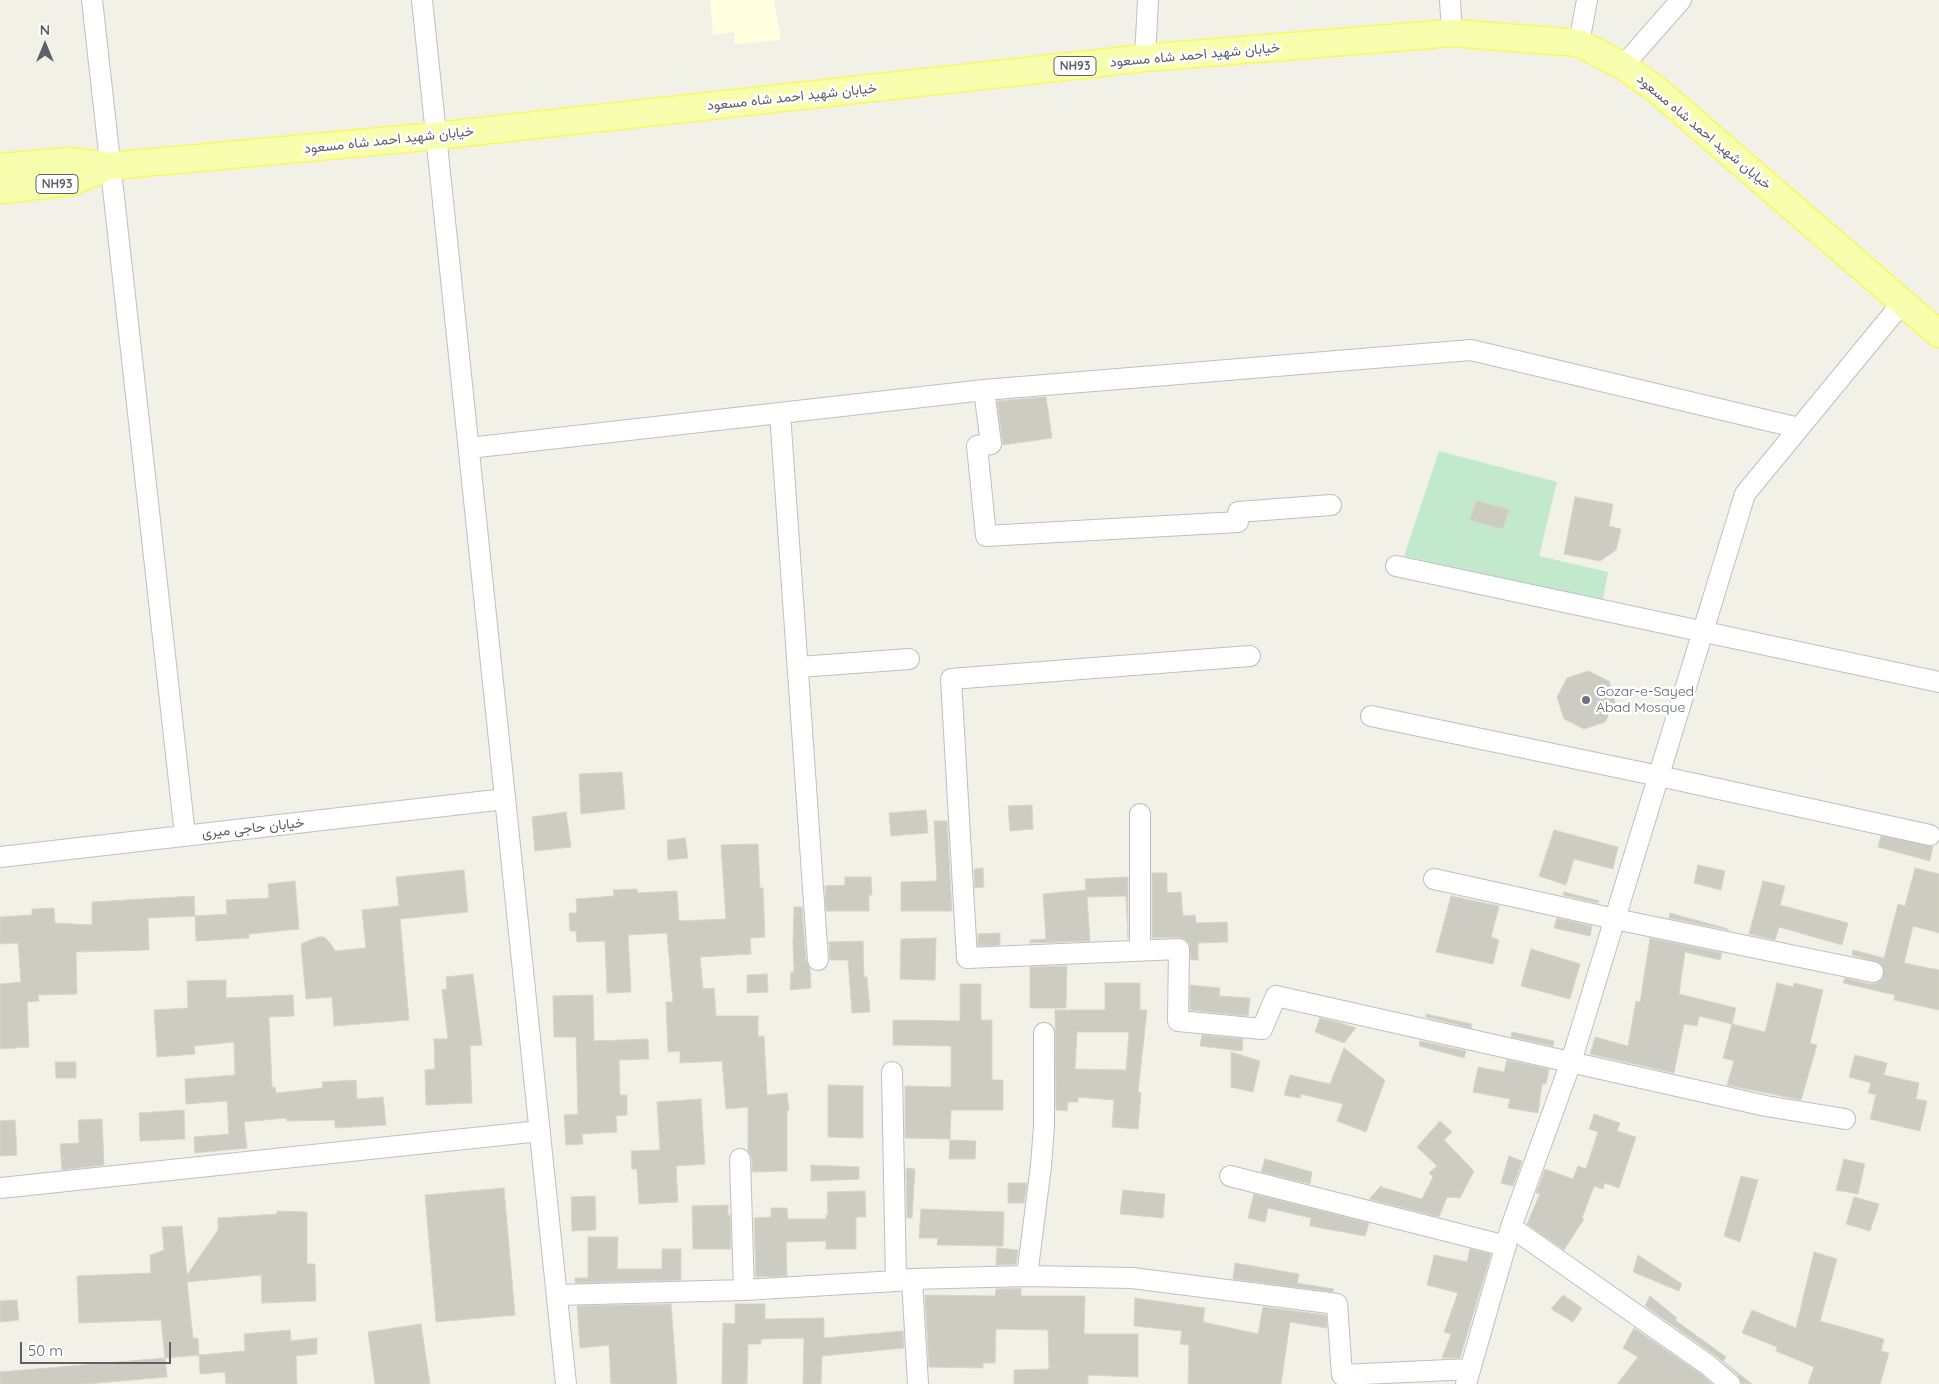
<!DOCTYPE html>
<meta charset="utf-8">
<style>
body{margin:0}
#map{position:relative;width:1939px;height:1384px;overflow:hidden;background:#f1f1e7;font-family:Quicksand,sans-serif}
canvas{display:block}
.north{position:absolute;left:20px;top:20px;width:50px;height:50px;-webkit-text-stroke:4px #fff;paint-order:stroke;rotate:0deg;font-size:14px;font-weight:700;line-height:20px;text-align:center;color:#5e6068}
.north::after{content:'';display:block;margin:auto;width:18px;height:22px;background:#5e6068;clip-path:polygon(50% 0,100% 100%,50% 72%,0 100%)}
.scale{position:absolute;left:20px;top:1342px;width:151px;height:22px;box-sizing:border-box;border:2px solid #5e6068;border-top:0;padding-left:6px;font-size:15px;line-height:18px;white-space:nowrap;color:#5e6068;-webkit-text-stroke:4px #fff;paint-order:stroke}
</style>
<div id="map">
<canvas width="1939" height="1384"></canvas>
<div class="north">N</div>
<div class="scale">50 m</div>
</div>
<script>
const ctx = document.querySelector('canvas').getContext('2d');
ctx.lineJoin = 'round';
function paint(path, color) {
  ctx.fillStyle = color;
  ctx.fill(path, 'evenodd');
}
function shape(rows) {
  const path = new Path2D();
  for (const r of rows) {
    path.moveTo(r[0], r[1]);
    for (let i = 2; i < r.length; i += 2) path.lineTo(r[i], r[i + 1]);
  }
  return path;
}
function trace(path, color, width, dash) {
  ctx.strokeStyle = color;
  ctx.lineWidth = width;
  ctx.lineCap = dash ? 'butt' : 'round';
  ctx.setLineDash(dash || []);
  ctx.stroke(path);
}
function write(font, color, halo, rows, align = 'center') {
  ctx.font = font + ' Quicksand,Vazirmatn,sans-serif';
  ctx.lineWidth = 5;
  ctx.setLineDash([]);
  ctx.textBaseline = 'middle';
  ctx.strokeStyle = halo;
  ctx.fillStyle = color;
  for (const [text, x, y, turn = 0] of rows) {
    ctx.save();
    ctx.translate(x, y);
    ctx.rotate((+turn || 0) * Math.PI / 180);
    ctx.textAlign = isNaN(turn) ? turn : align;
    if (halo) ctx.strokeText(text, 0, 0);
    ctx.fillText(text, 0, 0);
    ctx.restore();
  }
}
paint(shape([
 [710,0,774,0,781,40,734,44,734,32,713,35]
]), '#feffde');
paint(shape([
 [1439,451,1557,482,1539,556,1608,572,1602,603,1404,556]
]), '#c3e9cd');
const building = shape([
 [1046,397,1052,438,1003,445,997,401,1046,397],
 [1575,497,1613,504,1609,526,1621,529,1616,550,1600,561,1564,554,1575,497],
 [1476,501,1509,509,1503,529,1470,520,1476,501],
 [1588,671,1609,681,1615,702,1605,722,1584,729,1564,719,1557,697,1567,678,1588,671],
 [622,772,625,809,581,814,579,774,622,772],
 [1032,805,1033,829,1010,831,1008,806,1032,805],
 [926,810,928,833,891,836,889,813,926,810],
 [566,812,571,847,535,851,532,817,566,812],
 [934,821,947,821,952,911,901,911,901,882,937,881,934,821],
 [1554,830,1618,847,1613,869,1574,859,1566,885,1539,876,1554,830],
 [1881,836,1933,846,1930,861,1878,847,1881,836],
 [685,838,688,858,668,860,667,840,685,838],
 [758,844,760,888,763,888,765,937,750,938,751,954,700,957,703,989,714,988,716,1016,758,1016,758,1037,764,1036,767,1095,787,1093,789,1110,787,1111,787,1171,752,1172,752,1158,748,1151,748,1107,726,1109,722,1061,680,1063,680,1051,668,1052,666,1002,673,1002,667,933,628,935,631,992,607,993,605,941,577,942,576,931,570,931,569,913,577,913,576,899,614,896,613,890,637,889,638,893,677,891,679,921,726,919,721,845,758,844],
 [1698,865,1725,871,1721,890,1694,883,1698,865],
 [983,868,984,887,975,888,974,869,983,868],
 [1915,868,1939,874,1939,933,1913,926,1904,963,1939,970,1939,1010,1894,1000,1895,995,1843,983,1845,978,1871,984,1877,983,1882,979,1884,969,1880,963,1852,955,1853,950,1884,958,1898,904,1905,906,1915,868],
 [464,870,468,912,400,919,409,1020,334,1026,332,997,306,999,301,944,318,937,324,937,331,944,335,951,366,948,362,910,399,906,396,877,464,870],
 [1152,873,1167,873,1167,893,1181,892,1183,916,1195,915,1196,923,1227,922,1228,942,1198,943,1198,960,1191,960,1189,943,1185,939,1178,937,1152,938,1152,873],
 [845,877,871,877,872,895,869,895,869,911,826,911,825,886,845,885,845,877],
 [1128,877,1128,939,1126,896,1087,897,1090,941,1030,943,1030,940,1046,939,1043,894,1086,890,1085,879,1128,877],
 [295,881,299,929,249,934,249,938,196,941,195,916,227,914,226,900,269,898,268,884,295,881],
 [1763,881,1785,886,1780,905,1848,923,1842,945,1779,927,1775,940,1749,934,1763,881],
 [1564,892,1599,901,1598,903,1563,895,1564,892],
 [194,896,195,916,148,918,149,950,76,952,77,994,38,995,39,1001,27,1002,29,1047,0,1049,0,984,21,982,18,943,0,944,0,917,32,915,32,909,54,908,55,923,92,925,92,902,194,896],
 [1451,896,1499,906,1491,937,1499,940,1493,964,1436,952,1451,896],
 [794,907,802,907,806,961,810,968,811,988,790,990,791,972,794,972,793,942,794,907],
 [1670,913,1728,929,1728,930,1669,918,1670,913],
 [1557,918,1592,926,1590,936,1554,928,1557,918],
 [1000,933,1000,945,978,946,978,934,1000,933],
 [936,938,935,980,900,979,901,939,936,938],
 [1650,938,1722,953,1720,960,1685,952,1679,994,1736,1008,1732,1024,1699,1016,1697,1026,1684,1024,1674,1073,1590,1054,1595,1037,1628,1046,1636,1001,1640,1002,1650,938],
 [863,941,864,977,867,977,870,1012,852,1013,848,960,830,960,829,942,863,941],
 [1531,949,1580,964,1570,999,1521,986,1531,949],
 [1067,966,1066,1008,1030,1008,1030,967,1067,966],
 [473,974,482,1045,470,1046,472,1103,426,1105,425,1070,435,1069,434,1039,448,1039,442,990,447,989,446,977,473,974],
 [767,974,768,992,747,993,747,975,767,974],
 [226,980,226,998,293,995,294,1016,269,1017,272,1087,275,1087,276,1093,323,1088,322,1082,356,1080,357,1099,383,1097,386,1125,335,1128,335,1120,287,1121,286,1118,244,1122,247,1148,195,1153,194,1137,229,1134,227,1101,186,1104,185,1079,235,1075,234,1042,194,1046,195,1054,157,1057,154,1010,188,1008,187,981,226,980],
 [1105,983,1140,983,1140,1010,1147,1010,1138,1092,1141,1093,1138,1129,1112,1127,1114,1100,1078,1097,1078,1102,1068,1102,1067,1111,1056,1110,1055,1010,1105,1010,1105,983],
 [1077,1032,1129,1032,1126,1070,1075,1069,1077,1032],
 [1777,983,1793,987,1794,983,1823,990,1810,1043,1817,1045,1801,1100,1727,1085,1734,1061,1723,1058,1732,1024,1765,1032,1777,983],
 [960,984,981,984,981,1020,992,1020,992,1080,1003,1080,1003,1110,951,1110,950,1139,905,1138,905,1086,951,1087,951,1046,893,1045,893,1020,960,1021,960,984],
 [1190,985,1220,988,1219,996,1250,998,1248,1016,1190,1010,1190,985],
 [593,995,594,1041,648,1039,649,1059,619,1060,620,1095,627,1095,627,1115,616,1116,617,1132,582,1134,583,1144,566,1145,564,1115,578,1114,576,1037,554,1037,553,996,593,995],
 [1426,1014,1472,1024,1471,1028,1426,1017,1426,1014],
 [1320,1018,1341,1023,1356,1028,1344,1043,1315,1032,1320,1018],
 [1512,1032,1554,1041,1553,1046,1511,1037,1512,1032],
 [1202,1035,1243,1039,1242,1051,1200,1046,1202,1035],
 [1420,1041,1466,1051,1464,1058,1419,1046,1420,1041],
 [1344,1048,1385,1080,1366,1132,1337,1121,1343,1104,1301,1094,1300,1098,1284,1095,1290,1075,1330,1084,1344,1048],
 [1231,1052,1260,1061,1253,1092,1231,1087,1231,1052],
 [1855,1055,1887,1063,1884,1075,1919,1083,1916,1099,1927,1101,1920,1131,1870,1119,1876,1095,1868,1093,1871,1083,1849,1077,1855,1055],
 [1507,1060,1549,1069,1546,1084,1542,1084,1538,1113,1508,1108,1510,1099,1473,1092,1478,1067,1504,1072,1507,1060],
 [55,1062,76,1062,76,1078,56,1078,55,1062],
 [828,1085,863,1086,863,1138,828,1137,828,1085],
 [701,1099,705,1164,676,1166,678,1202,639,1204,637,1169,632,1169,631,1151,660,1150,657,1102,701,1099],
 [184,1110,185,1139,140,1141,139,1113,184,1110],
 [1594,1114,1620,1123,1617,1131,1636,1137,1619,1188,1605,1183,1603,1189,1594,1186,1582,1218,1584,1219,1564,1250,1527,1224,1540,1194,1536,1193,1545,1169,1573,1179,1578,1166,1586,1169,1598,1132,1589,1129,1594,1114],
 [102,1119,104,1165,62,1170,60,1144,79,1143,78,1120,102,1119],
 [15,1120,17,1155,0,1156,0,1121,15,1120],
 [1440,1121,1452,1132,1444,1140,1474,1171,1460,1198,1447,1197,1439,1217,1369,1199,1382,1185,1381,1187,1422,1199,1433,1177,1429,1173,1437,1166,1417,1147,1440,1121],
 [950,1140,976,1141,975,1159,949,1159,950,1140],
 [1509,1156,1522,1161,1513,1186,1501,1183,1509,1156],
 [1265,1159,1312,1172,1310,1184,1261,1172,1265,1159],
 [1844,1159,1865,1164,1858,1194,1836,1190,1844,1159],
 [811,1165,859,1167,859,1179,811,1181,811,1165],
 [906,1168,915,1169,912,1218,907,1218,906,1168],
 [1741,1176,1758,1180,1740,1242,1724,1236,1741,1176],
 [1008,1183,1027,1183,1024,1203,1008,1203,1008,1183],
 [504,1188,515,1315,436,1322,425,1195,504,1188],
 [1123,1190,1165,1194,1163,1218,1120,1214,1123,1190],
 [865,1191,866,1217,856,1217,856,1249,826,1249,826,1241,786,1242,787,1276,756,1277,754,1218,771,1217,771,1208,787,1208,788,1219,826,1219,826,1215,828,1215,827,1192,865,1191],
 [1254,1194,1369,1223,1365,1236,1310,1226,1311,1218,1268,1208,1265,1222,1248,1218,1254,1194],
 [595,1196,596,1230,572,1231,571,1197,595,1196],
 [1854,1197,1879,1204,1870,1231,1846,1224,1854,1197],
 [728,1205,728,1215,730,1215,731,1249,693,1249,692,1206,728,1205],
 [921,1209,1004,1212,1003,1246,937,1245,938,1238,919,1238,921,1209],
 [277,1211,307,1212,307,1264,315,1264,316,1301,262,1303,261,1275,187,1282,193,1338,198,1338,199,1355,165,1358,161,1320,79,1323,77,1276,151,1273,150,1255,164,1250,162,1227,182,1226,187,1275,218,1230,218,1218,277,1214,277,1211],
 [588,1237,618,1237,617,1269,662,1269,662,1249,681,1249,681,1280,575,1283,575,1278,588,1278,588,1237],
 [997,1248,1018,1250,1016,1264,996,1265,997,1248],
 [1470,1249,1491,1254,1460,1358,1442,1358,1451,1334,1444,1332,1458,1293,1427,1285,1434,1255,1467,1262,1470,1249],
 [1814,1252,1837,1259,1820,1321,1884,1339,1881,1351,1889,1353,1880,1384,1808,1384,1814,1367,1776,1351,1777,1347,1742,1333,1752,1310,1796,1328,1814,1252],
 [1638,1255,1682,1284,1679,1291,1633,1272,1638,1255],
 [1235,1263,1299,1274,1297,1283,1334,1289,1333,1292,1233,1279,1235,1263],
 [1021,1288,1021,1296,1085,1296,1084,1334,1138,1334,1138,1377,1088,1375,1088,1384,1014,1384,1014,1370,1049,1369,1048,1330,996,1329,995,1363,983,1363,983,1368,929,1367,925,1295,995,1296,996,1289,1021,1288],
 [1563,1295,1582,1308,1573,1322,1551,1309,1563,1295],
 [1650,1296,1677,1318,1675,1320,1726,1357,1723,1361,1752,1384,1742,1384,1738,1375,1716,1356,1645,1306,1650,1296],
 [1135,1298,1205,1308,1203,1322,1258,1334,1263,1307,1326,1315,1327,1328,1290,1322,1281,1384,1188,1384,1189,1345,1180,1344,1182,1331,1134,1326,1135,1298],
 [17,1300,19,1320,0,1322,0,1301,17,1300],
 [671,1304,677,1384,611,1384,609,1345,580,1348,577,1306,671,1304],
 [735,1304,765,1304,765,1319,824,1318,824,1338,903,1331,904,1348,822,1356,821,1384,803,1384,804,1338,761,1339,761,1344,748,1344,747,1384,722,1384,723,1323,735,1324,735,1304],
 [421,1324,430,1384,375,1384,368,1332,421,1324],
 [1634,1328,1701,1374,1712,1384,1617,1384,1638,1357,1623,1348,1634,1328],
 [290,1330,291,1341,317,1338,317,1354,296,1356,297,1384,226,1384,225,1372,200,1374,199,1355,245,1351,244,1334,290,1330],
 [165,1358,167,1377,86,1384,0,1384,0,1372,165,1358]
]);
paint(building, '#ccccc3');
trace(building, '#d7d6c5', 1);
const minor = shape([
 [92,0,185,835],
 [422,0,566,1384],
 [1450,0,1452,33],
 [1579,43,1587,0],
 [1145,58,1148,0],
 [1623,66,1681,0],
 [984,390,991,444,977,446,986,536,1238,522,1238,512,1331,505],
 [780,413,818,960],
 [469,448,984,390,1471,350,1799,428],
 [1396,566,1939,682],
 [1250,656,951,679,967,958,1179,949,1178,1021,1262,1029,1276,996,1766,1106,1845,1119],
 [799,667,909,659],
 [1371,716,1659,776,1930,835],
 [1140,814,1140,950],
 [0,857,505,799],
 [1434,879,1615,919,1873,972],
 [892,1072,896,1281],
 [740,1159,744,1290],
 [1230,1176,1506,1246],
 [0,1188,540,1131],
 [1511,1227,1708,1365,1730,1384],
 [1027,1276,1041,1166,1044,1126,1044,1033],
 [912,1279,918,1384],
 [557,1295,744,1290,896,1281,912,1279,1027,1276,1132,1278,1337,1304,1342,1375,1470,1369],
 [1466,1384,1511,1227,1571,1062,1745,494,1902,303]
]);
const major = shape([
 [0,167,69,161,111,166,436,136,1145,58,1452,33,1579,43,1623,66,1657,90,1939,334],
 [0,190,71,182,110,166]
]);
trace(minor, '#bebfc6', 22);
trace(major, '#f9f759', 29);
trace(minor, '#fff', 20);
trace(major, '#f7ffae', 26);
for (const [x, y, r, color] of [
 [1586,700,5,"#6b7280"]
]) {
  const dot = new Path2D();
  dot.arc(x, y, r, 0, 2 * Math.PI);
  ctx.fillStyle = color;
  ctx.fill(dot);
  trace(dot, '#fff', 2);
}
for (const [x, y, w] of [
 [1075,66,42],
 [57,184,42]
]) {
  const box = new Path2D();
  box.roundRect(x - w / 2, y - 9.5, w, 19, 4);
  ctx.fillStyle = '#fff';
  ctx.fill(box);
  trace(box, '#5e6068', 1);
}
write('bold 12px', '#5e6068', null, [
 ["NH93",1075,66],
 ["NH93",57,184]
]);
write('14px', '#5e6068', '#fff', [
 ["خیابان شهید احمد شاه مسعود",1195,55,-5],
 ["خیابان شهید احمد شاه مسعود",792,97,-6],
 ["خیابان شهید احمد شاه مسعود",1704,132,40],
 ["خیابان شهید احمد شاه مسعود",389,140,-6],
 ["خیابان حاجی میری",253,828,-6]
]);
write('14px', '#5b616d', '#fff', [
 ["Gozar-e-Sayed",1596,692],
 ["Abad Mosque",1596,708]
], 'left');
</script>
